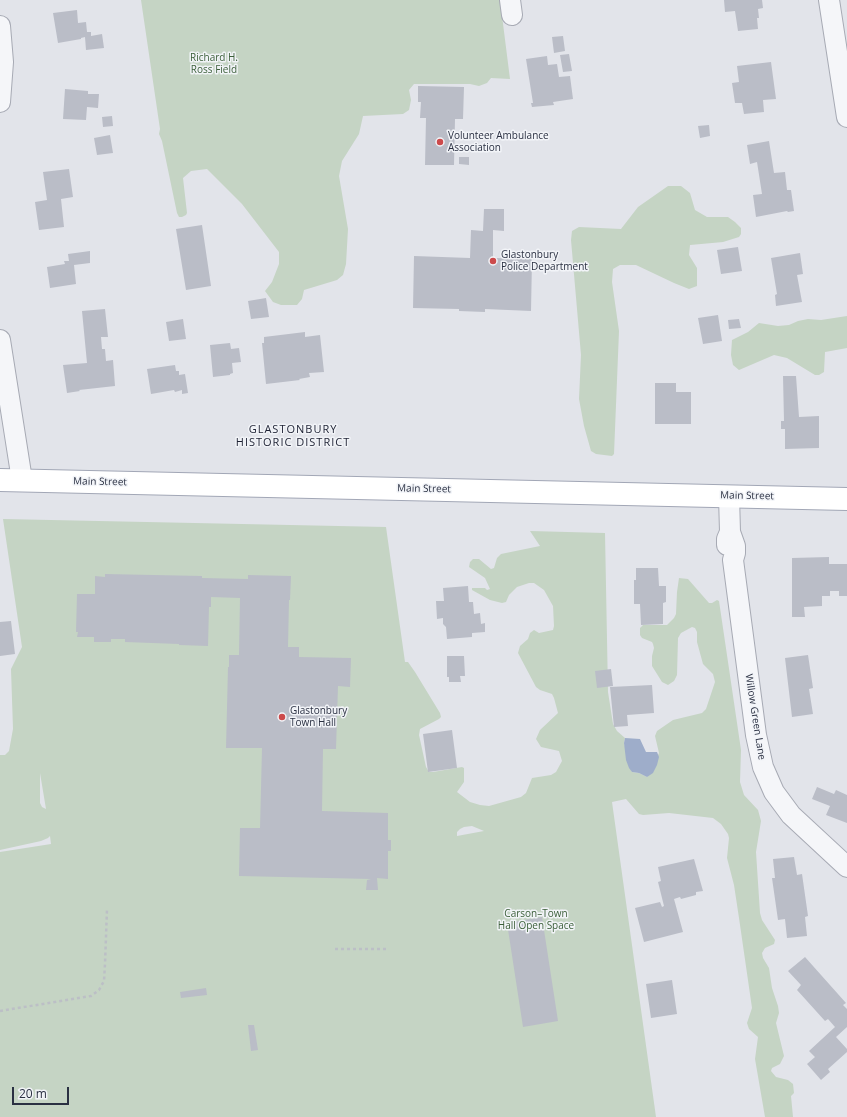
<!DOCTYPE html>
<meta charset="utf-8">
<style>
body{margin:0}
#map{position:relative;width:847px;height:1117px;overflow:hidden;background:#e2e4ea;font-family:"Open Sans",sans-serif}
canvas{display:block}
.scale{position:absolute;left:12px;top:1087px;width:57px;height:18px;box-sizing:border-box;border:2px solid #2a3042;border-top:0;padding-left:5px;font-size:12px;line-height:14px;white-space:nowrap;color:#2a3042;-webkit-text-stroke:3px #f2f4f8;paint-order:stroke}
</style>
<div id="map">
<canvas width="847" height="1117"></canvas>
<div class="scale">20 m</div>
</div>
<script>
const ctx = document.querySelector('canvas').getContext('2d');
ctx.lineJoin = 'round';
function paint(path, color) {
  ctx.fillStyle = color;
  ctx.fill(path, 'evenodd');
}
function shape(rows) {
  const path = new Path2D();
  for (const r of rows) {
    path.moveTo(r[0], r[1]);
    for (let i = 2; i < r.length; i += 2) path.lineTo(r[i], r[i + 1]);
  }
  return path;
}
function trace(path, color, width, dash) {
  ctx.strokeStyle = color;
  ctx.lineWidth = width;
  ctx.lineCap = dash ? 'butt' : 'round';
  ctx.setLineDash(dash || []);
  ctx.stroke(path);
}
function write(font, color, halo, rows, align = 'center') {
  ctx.font = font + ' "Open Sans",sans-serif';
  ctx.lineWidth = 3;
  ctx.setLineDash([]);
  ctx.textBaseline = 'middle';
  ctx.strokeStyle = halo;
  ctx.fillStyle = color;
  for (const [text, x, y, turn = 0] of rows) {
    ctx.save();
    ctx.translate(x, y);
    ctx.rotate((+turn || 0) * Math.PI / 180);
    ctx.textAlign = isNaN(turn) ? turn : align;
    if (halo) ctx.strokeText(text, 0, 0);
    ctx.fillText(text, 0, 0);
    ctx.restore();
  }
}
paint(shape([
 [141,0,500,0,510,79,491,78,487,83,479,86,470,84,414,84,409,90,411,100,409,110,403,114,363,116,359,134,342,161,339,176,348,229,346,264,343,275,337,280,304,290,302,299,297,305,281,305,273,302,265,291,272,282,279,264,279,252,242,204,207,169,191,171,183,178,187,213,186,215,182,217,179,217,177,213,162,141,159,134,160,129],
 [668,186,681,186,690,193,695,210,707,217,728,217,735,222,741,228,741,234,739,237,723,242,690,245,689,255,697,268,697,286,689,289,674,283,636,265,620,265,613,269,612,282,619,331,614,454,612,456,596,454,591,451,584,426,579,399,581,355,571,240,572,231,579,227,621,229,638,207],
 [847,316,847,348,825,352,824,372,819,375,815,375,787,358,774,355,739,370,733,365,731,355,732,340,748,332,759,323,778,326,789,325,798,321,808,319,821,320],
 [3,519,386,527,405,662,408,662,415,672,440,713,441,717,439,719,420,729,419,735,426,767,429,772,433,772,462,767,464,768,464,782,457,792,470,802,480,805,489,806,521,797,526,793,532,778,551,775,556,772,562,761,559,751,541,747,536,739,540,730,558,713,554,698,552,694,540,690,536,687,518,653,520,646,528,639,530,633,534,630,539,633,553,630,554,626,553,606,544,590,534,583,529,583,517,587,509,595,506,602,502,603,490,600,472,590,472,588,485,588,487,590,490,589,485,578,469,567,470,562,473,559,479,559,491,569,494,568,497,558,501,554,540,546,530,531,605,533,608,692,613,724,617,731,625,738,624,743,632,772,639,773,647,777,659,753,655,736,657,731,673,720,702,713,706,709,715,682,713,674,703,664,697,642,697,632,695,628,692,627,681,633,678,638,677,675,674,681,668,685,662,682,652,666,652,656,654,648,653,644,652,642,642,638,640,635,640,628,643,625,667,625,674,618,676,614,677,592,679,578,688,579,709,603,712,603,717,600,719,601,741,750,740,782,744,795,758,810,761,821,756,852,760,913,762,920,775,940,774,944,765,948,762,953,763,958,769,968,772,988,778,1006,779,1013,776,1023,784,1056,780,1064,772,1068,771,1071,776,1077,788,1080,793,1084,794,1093,791,1096,793,1117,765,1117,755,1059,758,1037,749,1029,747,1023,752,1008,739,918,734,885,727,858,729,838,728,834,721,824,713,818,669,813,643,815,639,814,626,799,612,802,656,1117,0,1117,0,852,51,844,50,836,48,838,41,841,0,850,0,755,5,755,9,751,13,729,11,669,22,647],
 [40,773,46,809,42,807,40,803],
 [472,826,484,831,457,836,457,832,460,829,464,827]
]), '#c5d4c4');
paint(shape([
 [625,738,640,739,646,752,657,752,659,757,657,765,653,773,647,777,639,773,632,772,629,768,626,760,624,743]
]), '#9eadca');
paint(shape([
 [724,0,762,0,763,8,758,9,759,18,757,18,758,29,738,31,735,11,725,12],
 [77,10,78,23,86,22,87,32,91,32,91,36,102,34,104,48,86,50,85,37,81,38,81,39,58,43,53,13],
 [563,36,565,51,554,53,552,37],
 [569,54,572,71,563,72,560,55],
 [547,56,548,65,557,64,559,77,570,76,573,99,553,102,554,105,532,107,531,103,533,103,526,59],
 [771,62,776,99,763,100,764,112,744,114,742,103,735,103,732,83,739,82,737,66],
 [418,86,464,87,463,119,455,119,454,165,425,165,426,118,420,118,421,102,418,102],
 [65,89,88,91,88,94,99,94,98,108,87,107,86,120,63,119],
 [112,116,113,126,103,127,102,117],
 [709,125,710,136,700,138,698,126],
 [110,135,113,153,97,155,94,138],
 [769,141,774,173,785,172,787,190,791,190,794,211,788,212,787,211,756,217,753,195,762,194,757,162,750,164,747,145],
 [459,157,469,157,469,165,459,164],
 [69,169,73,197,61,199,64,227,39,230,35,202,47,200,43,172],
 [484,209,504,209,504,231,493,230,493,258,532,259,531,311,485,309,485,312,459,311,459,309,413,308,414,256,470,258,471,230,483,231],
 [202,225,211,286,186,290,176,229],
 [738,247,742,271,721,274,717,250],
 [90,251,90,263,74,265,76,284,50,288,47,267,65,264,64,261,69,261,68,254],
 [800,253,803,274,797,275,802,302,776,306,775,295,777,294,771,258],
 [266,298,269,317,251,319,248,301],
 [105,309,108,337,101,337,102,349,105,349,106,361,113,360,115,386,79,390,80,391,67,393,63,365,87,363,82,311],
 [718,315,722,341,703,344,698,318],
 [183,319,186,339,169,341,166,322],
 [739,319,741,328,729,329,728,320],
 [305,332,305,337,320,335,324,372,309,373,310,377,299,379,300,380,266,384,262,343,264,343,264,337],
 [230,343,231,349,239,348,241,362,232,363,233,373,230,374,230,375,213,377,210,345],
 [175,365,176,371,179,371,179,375,185,374,188,393,182,394,182,390,175,392,174,390,151,394,147,369],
 [783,376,796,376,799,417,819,416,819,448,785,449,785,429,781,429,781,421,784,421],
 [655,383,676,383,676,392,691,392,691,424,655,424],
 [829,557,829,564,847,564,847,596,839,596,839,591,830,591,830,596,822,596,822,606,804,607,805,617,792,617,792,558],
 [636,568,658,568,659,586,666,586,666,602,663,603,663,624,641,625,640,604,634,604,634,580,636,580],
 [105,574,202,576,202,578,248,579,248,575,291,576,290,600,289,600,288,647,299,647,299,657,351,658,350,687,338,686,336,749,323,749,322,811,388,813,388,840,391,840,391,851,388,851,388,879,377,878,378,890,366,890,367,880,371,879,239,876,240,828,260,828,262,748,226,748,228,667,229,667,229,655,239,655,240,598,211,597,211,607,209,607,208,646,179,645,179,644,125,642,125,639,111,639,111,642,94,642,94,637,77,637,78,632,76,632,77,594,95,594,95,576,105,577],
 [468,586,469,602,473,602,474,614,480,613,481,624,485,623,485,632,472,633,472,637,447,639,446,627,443,624,443,618,437,619,436,601,444,601,443,588],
 [11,621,15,654,0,656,0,622],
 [808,655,813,688,809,689,813,714,792,717,785,658],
 [447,656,464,656,465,676,460,676,461,682,449,682,449,677,447,677],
 [611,669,613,686,597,688,595,671],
 [652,685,654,713,627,715,628,726,614,727,610,687],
 [452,730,457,768,428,772,423,734],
 [817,787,834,794,836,790,847,795,847,823,826,815,830,806,812,799],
 [794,857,797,875,802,874,808,916,805,917,807,936,787,938,785,919,778,920,772,878,775,878,773,859],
 [694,859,703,891,696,892,696,895,681,899,680,897,674,899,683,932,644,942,635,908,660,902,662,907,664,906,658,882,661,881,658,867],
 [542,917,558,1021,523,1027,507,923],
 [805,957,846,1003,843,1005,847,1009,847,1027,836,1037,847,1049,847,1052,828,1069,830,1072,821,1080,807,1064,815,1057,809,1051,835,1027,828,1019,825,1021,797,990,801,985,788,971],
 [672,980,677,1014,651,1018,646,984],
 [206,988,207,995,181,998,180,992],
 [248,1025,254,1025,258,1050,251,1051]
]), '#babdc7');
const minor = shape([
 [510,0,512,15],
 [829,0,847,117],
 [0,26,3,62,0,102],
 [0,340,22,480],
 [730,532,735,546,735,553,733,560,756,735,763,767,774,792,791,815,847,867],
 [727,545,727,539,730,532,729,496]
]);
const major = shape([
 [0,480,847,499]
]);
trace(minor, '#a7aab4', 22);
trace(major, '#a2a7b6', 24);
trace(shape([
 [335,949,389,949],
 [0,1011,91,996,99,990,104,981,105,964,107,909]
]), '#bcbfc6', 2.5, [3, 3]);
trace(minor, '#f5f6f9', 20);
trace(major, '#fff', 22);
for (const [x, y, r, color] of [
 [440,142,4,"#cc4a4b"],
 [493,261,4,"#cc4a4b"],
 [282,717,4,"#cc4a4b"]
]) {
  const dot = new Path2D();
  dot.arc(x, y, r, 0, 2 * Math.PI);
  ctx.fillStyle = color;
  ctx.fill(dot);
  trace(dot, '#f2f4f8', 1.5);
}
write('10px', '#3a5e38', '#f2f4f8', [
 ["Richard H.",214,58],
 ["Ross Field",214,70],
 ["Carson–Town",536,914],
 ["Hall Open Space",536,926]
]);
write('10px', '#2a3042', '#f2f4f8', [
 ["Volunteer Ambulance",448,136],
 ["Association",448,148],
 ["Glastonbury",501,255],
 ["Police Department",501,267],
 ["Glastonbury",290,711],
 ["Town Hall",290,723]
], 'left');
write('10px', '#2a3042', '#f2f4f8', [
 ["Main Street",100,482,1],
 ["Main Street",424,489,1],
 ["Main Street",747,496,1],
 ["Willow Green Lane",755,717,81]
]);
ctx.letterSpacing = '1px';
write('11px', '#1d2133', '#f2f4f8', [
 ["GLASTONBURY",293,430],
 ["HISTORIC DISTRICT",293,443]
]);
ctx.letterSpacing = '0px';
</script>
